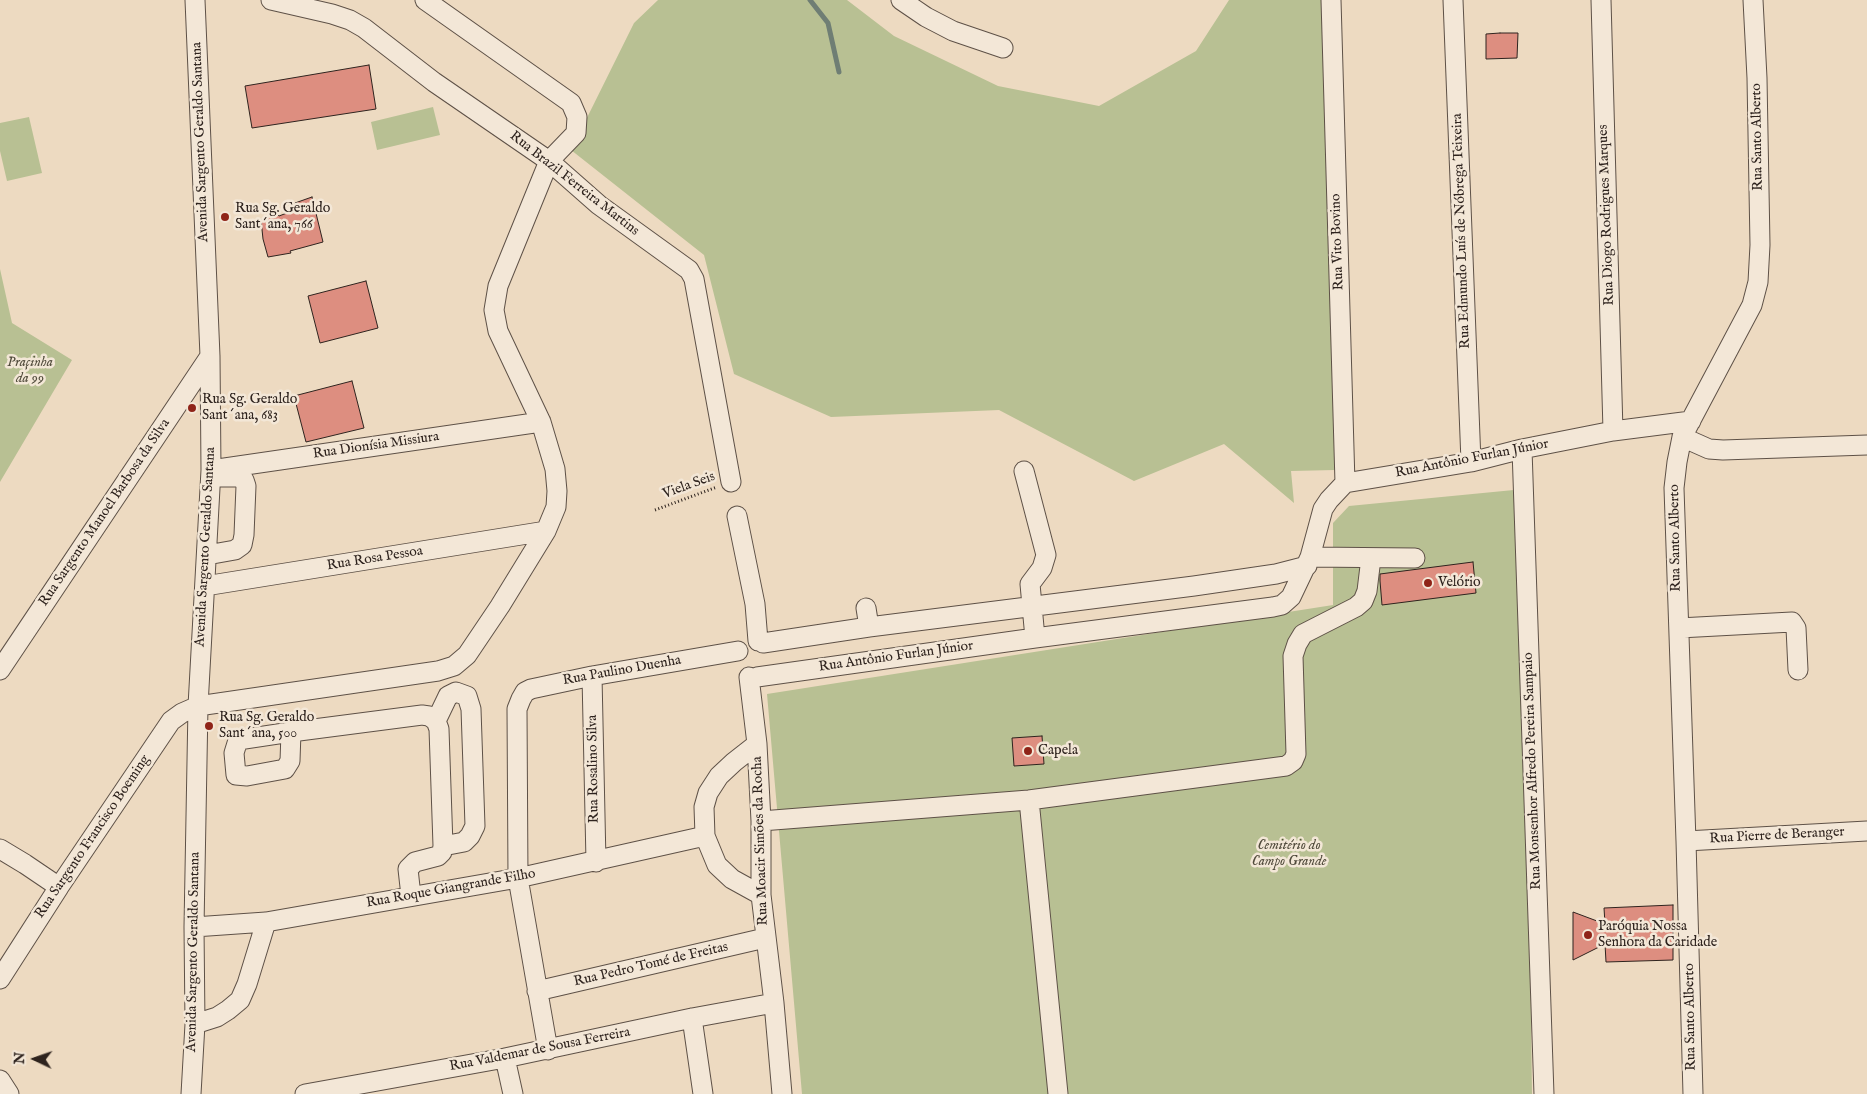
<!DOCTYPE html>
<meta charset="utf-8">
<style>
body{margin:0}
#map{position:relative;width:1867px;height:1094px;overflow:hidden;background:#eddac1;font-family:"IM FELL English",serif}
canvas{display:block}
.north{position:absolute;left:10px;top:1034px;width:50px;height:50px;-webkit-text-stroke:4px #f3e7d7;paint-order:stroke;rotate:273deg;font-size:14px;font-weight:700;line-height:20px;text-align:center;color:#2e231e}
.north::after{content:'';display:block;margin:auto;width:18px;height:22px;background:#2e231e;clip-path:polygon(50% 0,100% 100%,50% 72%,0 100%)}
</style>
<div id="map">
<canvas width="1867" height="1094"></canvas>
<div class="north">N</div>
</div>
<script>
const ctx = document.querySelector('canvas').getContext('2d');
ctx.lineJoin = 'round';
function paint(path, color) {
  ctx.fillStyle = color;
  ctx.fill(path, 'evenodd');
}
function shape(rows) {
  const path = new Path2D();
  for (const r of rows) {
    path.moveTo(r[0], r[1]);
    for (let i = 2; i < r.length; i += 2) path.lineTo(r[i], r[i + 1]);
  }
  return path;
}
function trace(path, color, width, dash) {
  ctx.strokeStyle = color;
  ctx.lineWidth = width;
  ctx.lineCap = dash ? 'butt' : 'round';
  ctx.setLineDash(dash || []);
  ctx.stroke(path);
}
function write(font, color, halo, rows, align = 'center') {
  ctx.font = font + ' "IM FELL English",serif';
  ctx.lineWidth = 5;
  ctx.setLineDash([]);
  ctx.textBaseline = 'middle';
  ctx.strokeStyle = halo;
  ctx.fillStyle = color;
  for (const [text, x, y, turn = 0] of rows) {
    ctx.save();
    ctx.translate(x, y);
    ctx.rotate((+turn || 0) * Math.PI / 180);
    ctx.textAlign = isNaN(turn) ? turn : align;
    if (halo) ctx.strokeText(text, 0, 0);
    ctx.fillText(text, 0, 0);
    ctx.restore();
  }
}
paint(shape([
 [658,0,847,0,894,36,998,86,1099,106,1196,51,1229,0,1324,0,1335,470,1291,471,1294,503,1224,444,1134,481,999,410,831,417,734,374,704,255,571,150,634,23],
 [433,107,440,135,377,150,371,122],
 [29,117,42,173,7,181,0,151,0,123],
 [0,269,12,323,72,360,0,482],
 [1524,489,1532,1094,802,1094,767,694,1333,605,1333,523,1349,506]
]), '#b8c093');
trace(shape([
 [810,0,828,23,839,72]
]), '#6f7e74', 5);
const building = shape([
 [1500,33,1518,33,1517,58,1486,59,1486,34,1500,33],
 [369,65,376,109,252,128,245,86,369,65],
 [312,197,323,242,290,251,291,253,268,257,263,239,261,220,276,213,279,216,295,210,295,203,312,197],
 [366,281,378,328,320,343,308,296,366,281],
 [352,381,364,428,306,442,294,396,352,381],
 [1473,562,1476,593,1382,605,1380,581,1380,574,1473,562],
 [1042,736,1044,764,1014,766,1012,738,1042,736],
 [1673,905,1673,960,1606,962,1605,944,1573,960,1573,912,1605,924,1604,908,1673,905]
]);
paint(building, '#dd8e80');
trace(building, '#2e231e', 1);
const minor = shape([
 [271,0,332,14,350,20,364,28,434,82,549,161,599,205,689,270,694,279,731,482],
 [901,0,926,17,953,31,1003,48],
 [1331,0,1345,483],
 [1453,0,1471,462],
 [1601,0,1613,431],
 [1682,437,1709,449,1723,450,1867,445],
 [1522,449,1544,1094],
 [211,470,541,422],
 [1024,471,1046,555,1042,568,1030,584,1035,638],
 [737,516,755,604,758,641],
 [207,555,235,550,242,545,244,535,246,486,244,480,238,477,216,477],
 [1310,557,1415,558],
 [205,586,546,531],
 [866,608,869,627],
 [1679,628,1792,622,1796,628,1798,670],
 [763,643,869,627,1194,586,1276,574,1307,566],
 [0,670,210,356],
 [592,676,596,862],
 [749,677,757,744,761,821,761,895,774,1003,782,1094],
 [757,677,1035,638,1273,607,1282,605,1291,597,1310,557,1323,509,1329,500,1345,483,1471,462,1522,449,1613,431,1691,421],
 [436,721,448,696,456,692,467,696,471,709,475,826,470,836,464,842,443,846],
 [291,732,290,761,285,769,247,776,236,775,234,753,238,740,291,732,422,715,429,716,436,721,439,729,443,846,442,852,438,856,415,862,408,869,411,896],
 [757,744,734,762,719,776,708,793,704,807,705,836,717,865,732,879,761,895],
 [1029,800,1058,1094],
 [761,821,1029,800,1286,766,1293,761,1296,754,1293,656,1297,644,1303,634,1356,607,1363,601,1367,591,1371,558],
 [1686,841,1867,831],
 [0,849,25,864,59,887],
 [194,927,266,922,518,878,705,836],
 [0,979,59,887,171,721,182,713,198,706,438,671,454,666,467,655,500,606,546,531,556,507,557,491,555,469,541,422,498,331,494,310,498,286,549,161,576,133,577,117,571,103,425,0],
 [537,991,765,938],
 [692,1018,703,1094],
 [195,1024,217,1017,228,1010,240,1000,247,984,266,922],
 [548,1050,518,878,517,709,521,699,525,692,531,689,592,676,738,651],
 [505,1058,513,1094],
 [0,1080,9,1094],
 [191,1094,195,1024,194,927,198,706,211,470,210,356,195,0],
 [305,1094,505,1058,692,1018,774,1003],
 [1693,1094,1686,841,1674,488,1677,462,1682,437,1752,305,1758,282,1760,245,1757,78,1753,0]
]);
trace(minor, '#5e5147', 21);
trace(shape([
 [655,510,717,487]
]), '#2e231e', 3, [1, 2.5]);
trace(minor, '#f3e7d7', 19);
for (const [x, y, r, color] of [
 [225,217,5,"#8f2418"],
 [192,408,5,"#8f2418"],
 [1428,583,5,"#8f2418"],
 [209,726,5,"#8f2418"],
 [1028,751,5,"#8f2418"],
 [1588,935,5,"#8f2418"]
]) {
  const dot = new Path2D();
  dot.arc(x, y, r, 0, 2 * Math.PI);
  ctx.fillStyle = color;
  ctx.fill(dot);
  trace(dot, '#f3e7d7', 2);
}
write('14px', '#2e231e', '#f3e7d7', [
 ["Rua Santo Alberto",1758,137,-91],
 ["Avenida Sargento Geraldo Santana",201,142,-92],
 ["Rua Brazil Ferreira Martins",574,184,38],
 ["Rua Diogo Rodrigues Marques",1607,215,-92],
 ["Rua Edmundo Luís de Nóbrega Teixeira",1462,231,-92],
 ["Rua Vito Bovino",1338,242,-92],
 ["Rua Dionísia Missiura",376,446,-8],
 ["Rua Antônio Furlan Júnior",1472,459,-11],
 ["Viela Seis",689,486,-20],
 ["Rua Sargento Manoel Barbosa da Silva",105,513,-56],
 ["Rua Santo Alberto",1676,538,-91],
 ["Avenida Sargento Geraldo Santana",206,547,-87],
 ["Rua Rosa Pessoa",375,559,-9],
 ["Rua Antônio Furlan Júnior",896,657,-8],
 ["Rua Paulino Duenha",622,671,-10],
 ["Rua Rosalino Silva",594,769,-91],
 ["Rua Monsenhor Alfredo Pereira Sampaio",1533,771,-92],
 ["Rua Pierre de Beranger",1777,836,-3],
 ["Rua Sargento Francisco Boeming",93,837,-56],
 ["Rua Moacir Simões da Rocha",761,841,-92],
 ["Rua Roque Giangrande Filho",451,889,-10],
 ["Avenida Sargento Geraldo Santana",194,952,-89],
 ["Rua Pedro Tomé de Freitas",651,965,-13],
 ["Rua Santo Alberto",1691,1017,-91],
 ["Rua Valdemar de Sousa Ferreira",540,1050,-11]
]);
write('14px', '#2e231e', '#f3e7d7', [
 ["Rua Sg. Geraldo",235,209],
 ["Sant´ana, 766",235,225],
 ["Rua Sg. Geraldo",202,400],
 ["Sant´ana, 683",202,416],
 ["Velório",1438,583],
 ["Rua Sg. Geraldo",219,718],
 ["Sant´ana, 500",219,734],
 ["Capela",1038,751],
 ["Paróquia Nossa",1598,927],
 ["Senhora da Caridade",1598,943]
], 'left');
write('italic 14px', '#504a3b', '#f3e7d7', [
 ["Praçinha",30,363],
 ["da 99",30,379],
 ["Cemitério do",1289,846],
 ["Campo Grande",1289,862]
]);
</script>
